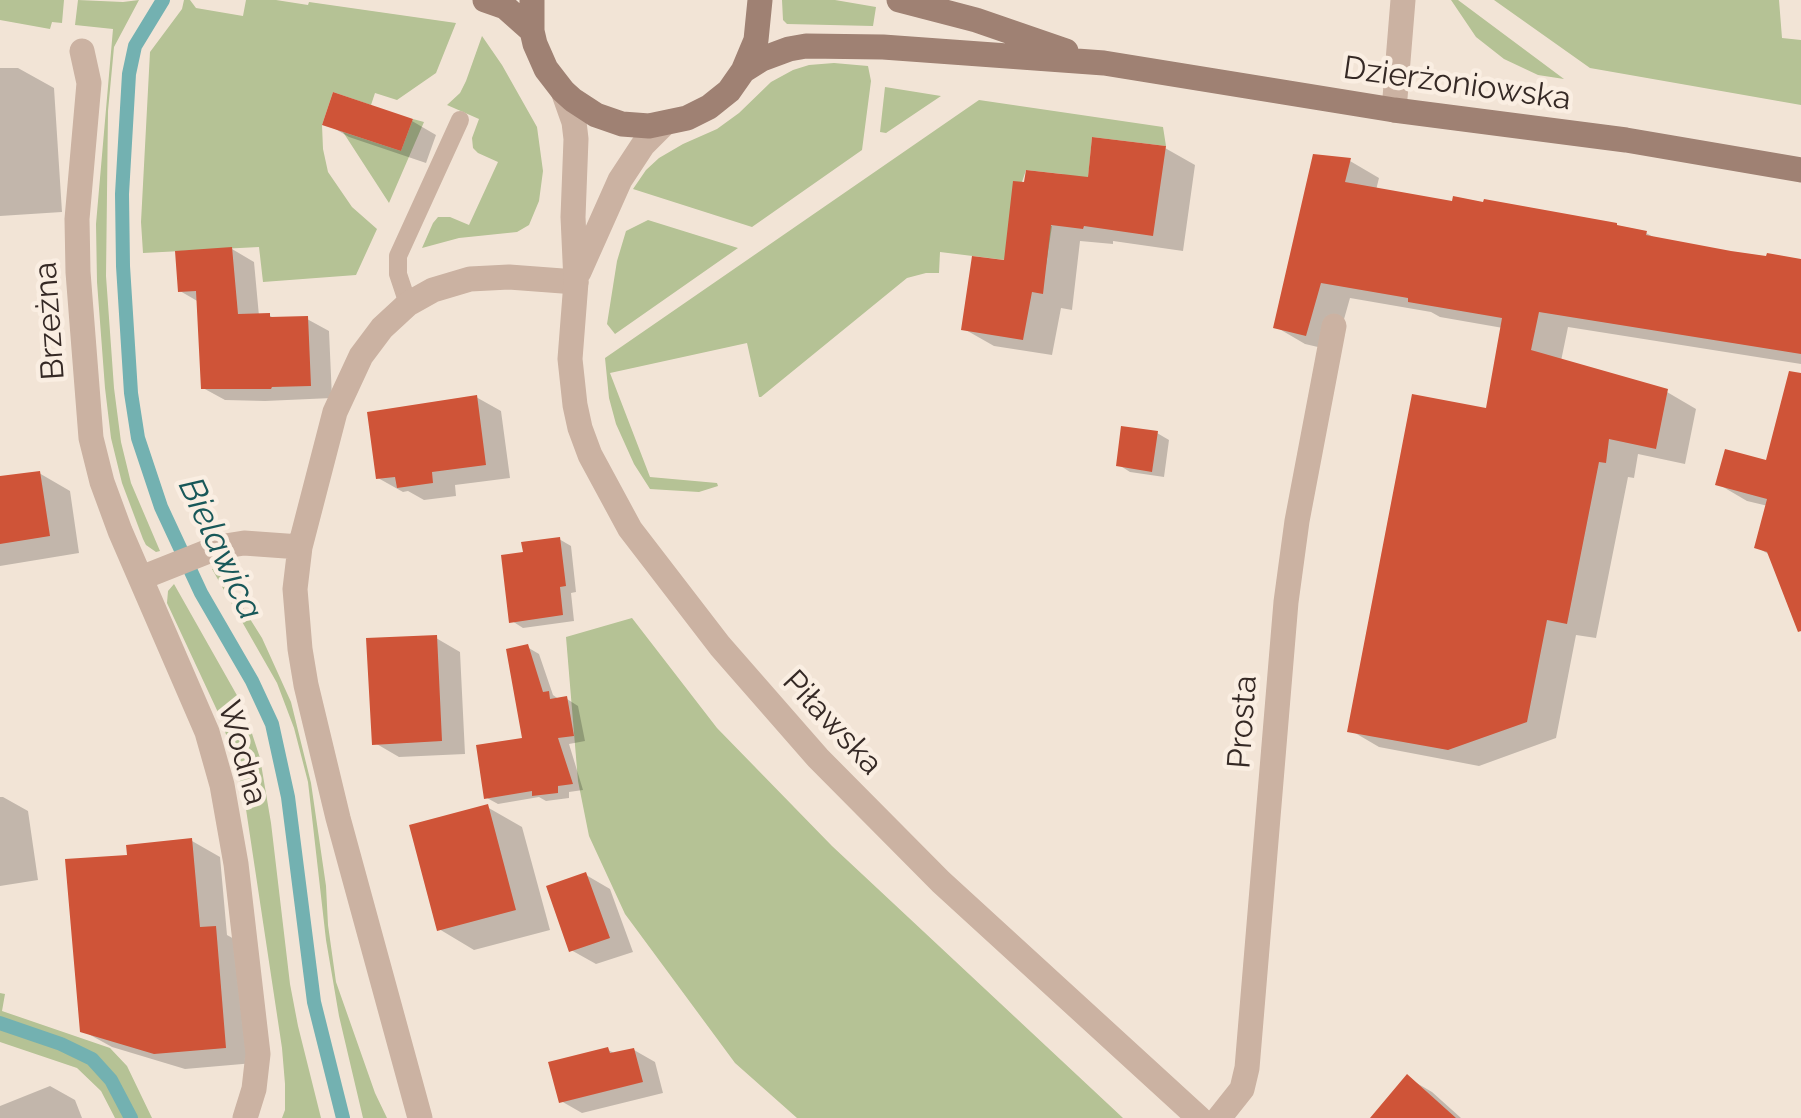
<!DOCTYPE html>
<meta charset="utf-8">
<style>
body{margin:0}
canvas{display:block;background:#f2e4d6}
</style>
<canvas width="1801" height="1118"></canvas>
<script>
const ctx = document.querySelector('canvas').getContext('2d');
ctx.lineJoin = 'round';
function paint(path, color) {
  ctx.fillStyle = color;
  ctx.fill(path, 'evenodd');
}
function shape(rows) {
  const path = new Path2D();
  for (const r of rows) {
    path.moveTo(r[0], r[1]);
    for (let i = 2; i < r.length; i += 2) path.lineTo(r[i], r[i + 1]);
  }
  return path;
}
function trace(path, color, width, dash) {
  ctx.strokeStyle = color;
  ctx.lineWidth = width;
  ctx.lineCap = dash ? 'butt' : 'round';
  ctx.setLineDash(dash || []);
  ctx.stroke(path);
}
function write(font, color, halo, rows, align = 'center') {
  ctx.font = font + ' Raleway,sans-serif';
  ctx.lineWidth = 9;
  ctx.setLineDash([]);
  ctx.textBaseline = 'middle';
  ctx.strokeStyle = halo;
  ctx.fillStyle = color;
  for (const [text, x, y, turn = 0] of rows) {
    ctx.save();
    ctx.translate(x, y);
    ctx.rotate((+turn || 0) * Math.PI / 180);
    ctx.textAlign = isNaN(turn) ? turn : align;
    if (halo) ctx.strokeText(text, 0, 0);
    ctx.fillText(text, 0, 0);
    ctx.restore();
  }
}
paint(shape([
 [0,0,64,0,62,23,52,22,50,29,0,20],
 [78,0,123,2,139,0,114,47,108,111,106,276,114,388,121,442,131,483,160,551,156,552,146,545,143,539,122,483,111,438,105,388,97,282,96,224,113,29,75,25],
 [184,0,190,0,196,8,243,16,246,0,276,0,308,5,309,2,456,23,436,73,397,100,375,93,371,105,333,92,322,125,323,149,328,172,352,207,377,229,356,275,263,282,259,247,143,253,141,222,150,52,182,9],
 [782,0,835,0,876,7,873,26,787,24,783,20],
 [1451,0,1458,0,1564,79,1538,75,1504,59,1476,37],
 [1494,0,1779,0,1782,38,1801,40,1801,105,1590,68],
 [482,36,502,65,537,127,543,171,539,201,529,225,517,232,459,238,422,248,433,223,438,217,450,217,469,225,498,162,478,153,473,148,472,138,479,119,447,105,460,93,466,81],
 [834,63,868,66,871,81,862,150,752,227,633,189,646,170,659,158,683,144,717,129,739,113,771,82,793,70,809,65],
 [885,87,941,96,886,133,880,132],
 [979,100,1163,127,1166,146,1092,137,1087,189,1062,174,1026,170,1009,221,1052,226,1046,265,940,252,939,273,926,273,907,278,761,397,759,397,747,343,610,373,650,477,717,483,718,486,699,492,650,489,634,464,616,424,609,398,605,358],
 [413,119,424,122,389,203,343,132,401,151],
 [648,220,738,248,615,334,607,324,617,261,626,231],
 [218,568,262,638,291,702,311,783,326,886,328,925,336,982,375,1093,387,1118,363,1118,339,1016,326,940,308,782,294,728,277,683,212,569],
 [174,584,243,706,260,758,271,823,290,984,298,1026,321,1118,282,1118,285,1110,285,1084,282,1048,244,796,222,721,167,603,168,591],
 [632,618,717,728,832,846,1123,1118,797,1118,735,1063,625,914,589,836,578,781,566,637],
 [0,993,5,994,2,1011,110,1048,127,1066,152,1118,115,1118,101,1091,77,1068,0,1042]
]), '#b5c295');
paint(shape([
 [0,68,18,68,54,88,62,212,0,216],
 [412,121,436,135,426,163,349,137,325,123],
 [1165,148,1195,165,1183,251,1113,241,1113,244,1080,241,1072,310,1061,308,1052,355,994,346,964,329,1006,263,1090,180],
 [1350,161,1379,178,1376,190,1646,233,1659,240,1730,253,1801,261,1801,364,1568,327,1561,361,1667,392,1696,409,1685,464,1638,454,1634,478,1628,477,1596,638,1576,635,1556,738,1479,766,1379,747,1350,730,1488,411,1503,328,1440,317,1431,312,1350,298,1335,351,1305,344,1276,327],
 [232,249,254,262,259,316,269,315,276,320,307,319,329,331,332,398,265,401,225,400,203,388,199,302,180,291],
 [1801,383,1801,632,1772,556,1756,547,1768,506,1747,501,1718,484,1767,463],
 [476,397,501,411,510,478,455,485,456,496,424,500,408,491,403,492,378,478],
 [1157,433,1169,440,1164,477,1130,472,1119,465],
 [39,473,70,491,79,553,0,566,0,479],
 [559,539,571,546,576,592,571,593,574,621,523,628,512,621,526,555],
 [436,638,460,652,465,754,399,757,375,743],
 [527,647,539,654,553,695,560,700,567,699,578,706,585,741,569,744,583,790,569,792,569,798,546,801,539,797,498,804,487,798,525,740],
 [0,797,3,797,28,811,38,880,0,886],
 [487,807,522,827,550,930,474,950,439,929],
 [192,841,220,857,227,935,243,944,254,1063,185,1069,112,1047,83,1031,130,858],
 [586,875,610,889,633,952,596,964,571,950],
 [608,1050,616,1054,634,1050,655,1062,663,1093,582,1113,561,1101],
 [1408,1078,1432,1092,1461,1118,1375,1118],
 [50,1086,75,1100,82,1118,0,1118,0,1106]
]), '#0003');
trace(shape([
 [163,0,135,46,129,74,122,194,123,266,131,393,138,438,161,507,201,593,252,681,272,724,288,797,314,1002,343,1118],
 [0,1023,61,1044,92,1059,111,1080,131,1118]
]), '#73b1b1', 14);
paint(shape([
 [333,92,413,119,401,151,322,125],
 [1092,137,1166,146,1153,236,1084,226,1083,229,1051,225,1043,294,1032,292,1023,340,961,330,972,256,1004,260,1013,181,1024,182,1026,170,1088,177],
 [1313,154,1351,158,1345,182,1452,201,1453,196,1483,202,1484,199,1617,223,1617,225,1647,231,1646,235,1731,251,1766,256,1767,253,1801,259,1801,354,1539,312,1531,350,1668,389,1656,449,1609,439,1606,463,1599,462,1567,624,1547,620,1527,722,1448,750,1347,732,1412,394,1486,408,1502,318,1408,302,1408,298,1321,283,1306,336,1273,328],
 [232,247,238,314,270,313,270,317,308,316,311,386,272,387,271,389,201,389,196,291,178,292,175,251],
 [1789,371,1801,373,1801,631,1798,632,1767,552,1754,548,1767,499,1715,485,1725,449,1766,460],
 [477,395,486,465,432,472,433,483,397,488,395,477,376,479,367,412],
 [1121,426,1158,431,1152,472,1116,466],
 [40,471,50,536,0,544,0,476],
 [560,537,566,586,560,587,563,615,509,623,501,555,523,552,521,542],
 [437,635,442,741,372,745,366,638],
 [528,644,543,692,549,691,550,699,567,696,574,736,558,738,573,784,558,786,558,793,532,796,532,791,484,799,476,745,522,738,506,649],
 [488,804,516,910,437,931,409,825],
 [192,838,200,927,216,926,226,1048,154,1054,80,1032,65,859,127,855,126,845],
 [586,872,610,938,569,952,546,886],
 [608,1047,610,1053,634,1048,643,1082,559,1103,548,1062],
 [1407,1074,1456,1118,1370,1118]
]), '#cf5438');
trace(shape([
 [408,304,398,274,398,256,460,120]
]), '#cbb2a2', 18);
trace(shape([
 [82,51,89,83,77,219,78,272,91,438,102,482,120,531,207,732,222,785,236,864,258,1054,254,1089,245,1118],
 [141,578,219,547,244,543,300,547],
 [420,1118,338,818,306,685,300,649,295,589,300,547,335,412,361,356,382,328,408,304,433,290,470,279,509,277,576,282],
 [1219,1118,1242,1089,1247,1068,1286,602,1297,521,1334,326]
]), '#cbb2a2', 25);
trace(shape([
 [563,91,574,122,576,139,573,217,576,282,570,359,575,405,580,428,590,455,630,529,720,646,818,758,941,882,1199,1118],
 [1394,110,1403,0],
 [579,272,620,180,643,145,663,125]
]), '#cbb2a2', 25);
trace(shape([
 [485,0,505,7,532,31],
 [532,0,532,31,535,44,546,69,563,91,573,100,596,115,622,124,649,126,687,118,709,107,729,91,743,71,756,40,760,0],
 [899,0,976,20,1066,51],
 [743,71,762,59,789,49,806,46,883,47,1104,63,1394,110,1626,140,1801,170]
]), '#9f8173', 25);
write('32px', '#352925', '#faeee2', [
 ["Dzierżoniowska",1457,84,8],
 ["Brzeżna",50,321,-94],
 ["Prosta",1243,722,-86],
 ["Piławska",832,723,47],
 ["Wodna",242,753,74]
]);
write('italic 35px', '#185859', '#faeee2', [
 ["Bielawica",220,549,65]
]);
</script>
